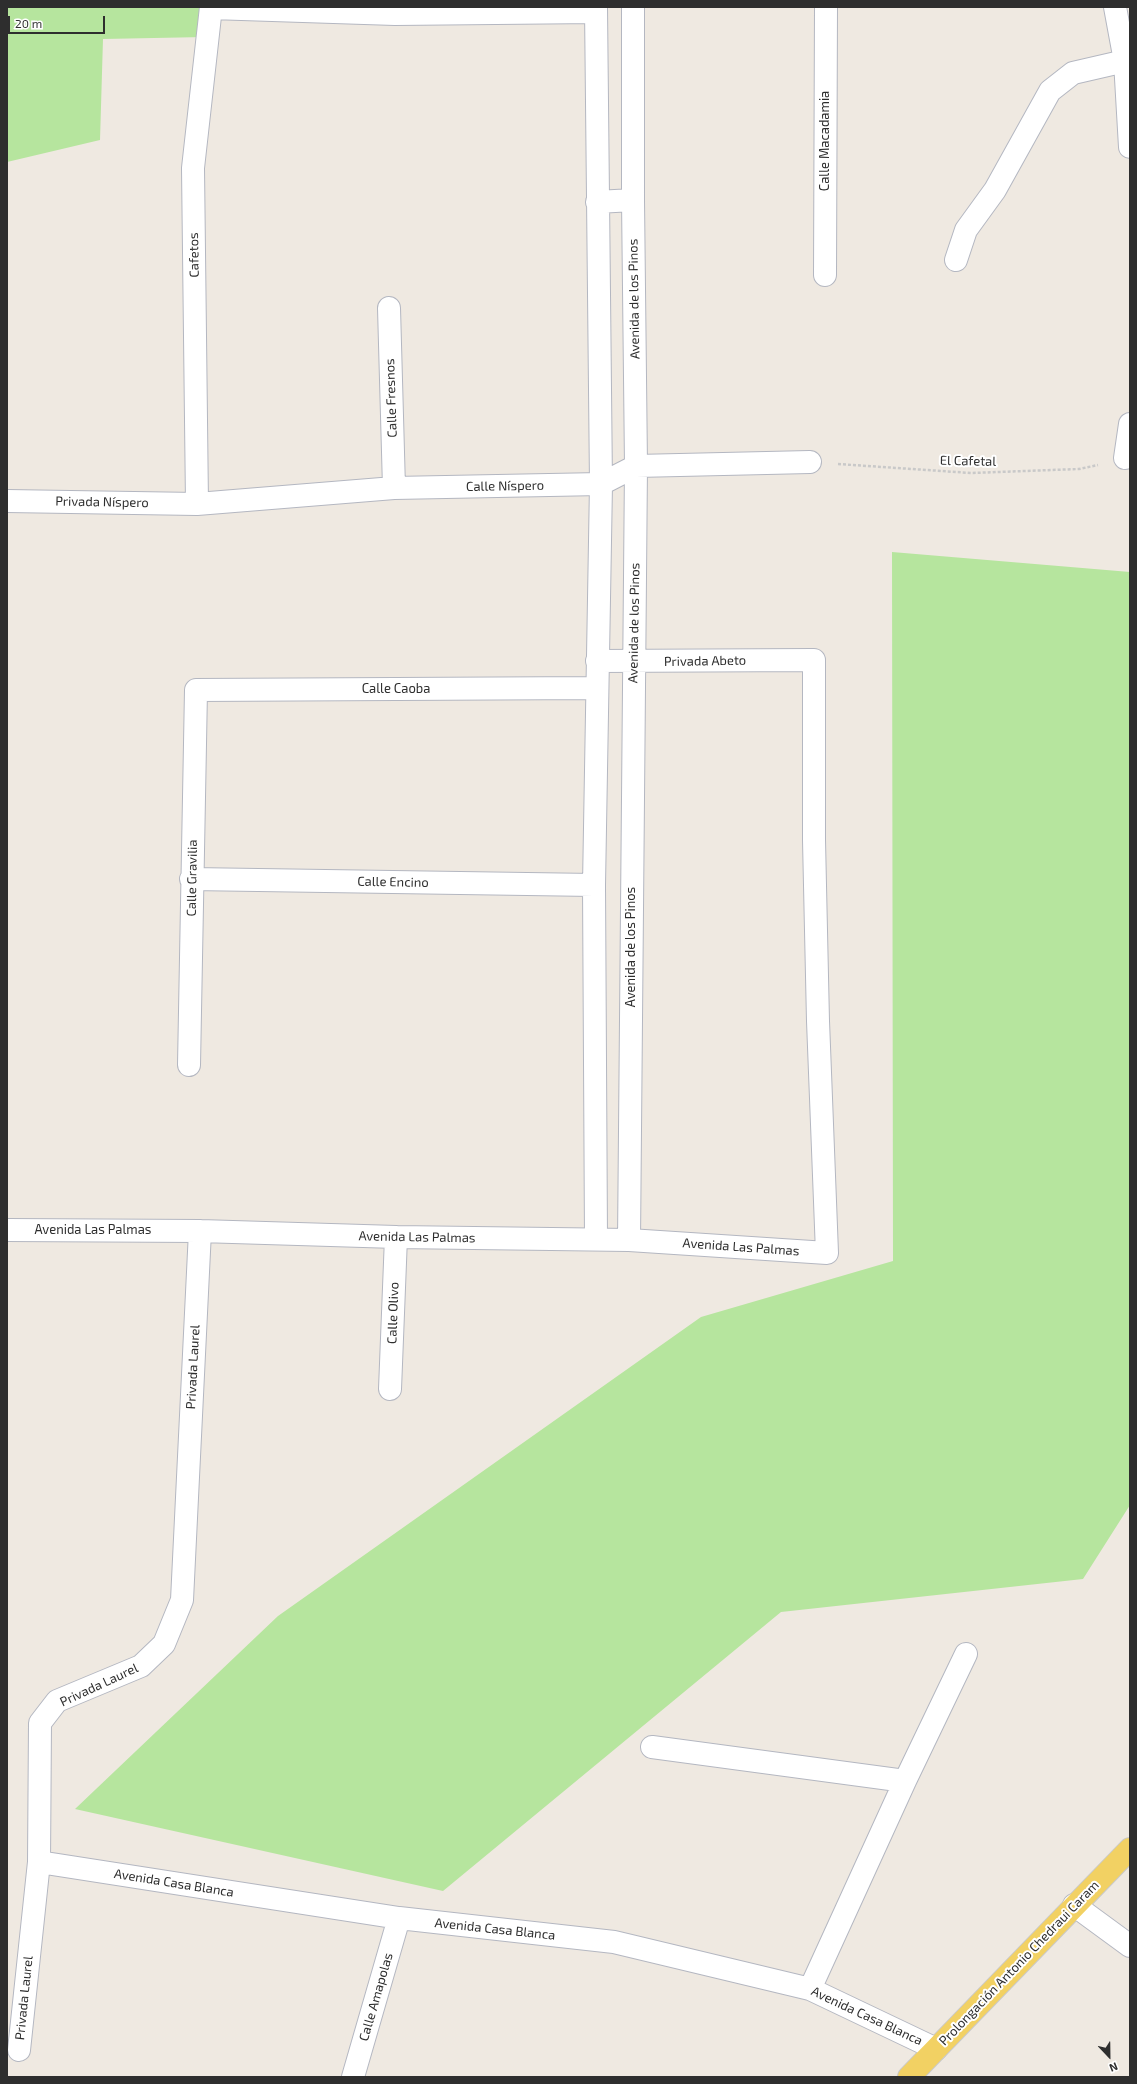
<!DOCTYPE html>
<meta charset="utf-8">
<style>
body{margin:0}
#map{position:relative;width:1137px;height:2084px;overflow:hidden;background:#efe9e1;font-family:"Exo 2",sans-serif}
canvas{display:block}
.frame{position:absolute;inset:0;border:8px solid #2e2e2e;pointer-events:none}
.north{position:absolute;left:1089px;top:2036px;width:40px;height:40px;-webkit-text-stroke:3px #fff;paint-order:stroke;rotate:158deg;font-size:11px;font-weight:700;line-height:16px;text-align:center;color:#2e2e2e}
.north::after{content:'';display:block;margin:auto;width:14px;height:18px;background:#2e2e2e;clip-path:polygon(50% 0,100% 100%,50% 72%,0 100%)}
.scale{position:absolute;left:8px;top:16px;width:97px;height:18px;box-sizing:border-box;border:2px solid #2e2e2e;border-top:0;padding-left:5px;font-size:12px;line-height:14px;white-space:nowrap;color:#2e2e2e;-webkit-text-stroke:3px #fff;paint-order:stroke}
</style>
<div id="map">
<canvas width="1137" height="2084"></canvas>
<div class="frame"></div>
<div class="north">N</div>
<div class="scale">20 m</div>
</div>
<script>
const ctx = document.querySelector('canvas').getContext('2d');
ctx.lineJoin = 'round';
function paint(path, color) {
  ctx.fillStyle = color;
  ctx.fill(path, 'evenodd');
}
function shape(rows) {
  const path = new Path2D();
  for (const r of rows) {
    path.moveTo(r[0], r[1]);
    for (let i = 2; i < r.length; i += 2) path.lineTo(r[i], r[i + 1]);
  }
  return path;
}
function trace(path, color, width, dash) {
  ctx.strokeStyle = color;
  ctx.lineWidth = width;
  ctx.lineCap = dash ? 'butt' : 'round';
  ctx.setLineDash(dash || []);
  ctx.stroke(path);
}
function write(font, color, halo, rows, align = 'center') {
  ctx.font = font + ' "Exo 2",sans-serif';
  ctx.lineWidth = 4;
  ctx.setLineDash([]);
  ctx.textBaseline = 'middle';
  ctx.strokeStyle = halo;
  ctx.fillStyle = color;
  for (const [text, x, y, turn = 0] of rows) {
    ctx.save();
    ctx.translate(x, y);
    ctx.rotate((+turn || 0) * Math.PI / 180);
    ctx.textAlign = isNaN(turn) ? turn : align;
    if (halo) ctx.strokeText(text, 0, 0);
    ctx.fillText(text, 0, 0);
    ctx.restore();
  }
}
paint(shape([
 [7,7,199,7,205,37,103,39,100,140,7,162],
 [892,552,1130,572,1130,1505,1083,1579,781,1612,443,1891,75,1809,278,1616,701,1317,893,1261]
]), '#b6e59e');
const minor = shape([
 [1115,7,1125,61,1130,147],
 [211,8,395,14,596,12],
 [597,202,633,200],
 [956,260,966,230,995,190,1050,91,1073,73,1125,61],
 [825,275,826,7],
 [389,308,394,488],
 [1125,458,1130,424],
 [7,501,197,504,394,488,601,484,636,466,810,462],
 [197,504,193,168,211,7],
 [191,879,594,885],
 [189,1065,196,690,596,688],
 [7,1230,200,1231,396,1237,629,1240,827,1253,818,1021,814,840,814,660,597,661],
 [596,1239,594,885,601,484,596,7],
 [629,1240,636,466,633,200,633,7],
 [390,1389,396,1237],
 [652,1747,905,1781],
 [39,1862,399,1918,614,1942,810,1989,936,2049],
 [1074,1905,1130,1946],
 [810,1989,905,1781,966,1654],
 [19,2050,39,1862,40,1723,57,1701,141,1666,164,1644,182,1600,200,1231],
 [353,2077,399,1918]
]);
const major = shape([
 [909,2077,1130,1849]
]);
trace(minor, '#b4b7c1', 24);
trace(major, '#c9c9c9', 24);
trace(shape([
 [838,464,971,473,1079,469,1098,465]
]), '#c9c9c9', 2.5, [3, 2]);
trace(minor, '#fff', 22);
trace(major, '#f2d163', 22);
write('13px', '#2e2e2e', '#fff', [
 ["Calle Macadamia",825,141,-90],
 ["Cafetos",194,255,-91],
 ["Avenida de los Pinos",634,299,-91],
 ["Calle Fresnos",391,398,-92],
 ["El Cafetal",968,461,1],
 ["Calle Níspero",505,486,-1],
 ["Privada Níspero",102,502,1],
 ["Avenida de los Pinos",634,623,-89],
 ["Privada Abeto",705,661,-1],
 ["Calle Caoba",396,689],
 ["Calle Gravilia",192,878,-89],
 ["Calle Encino",393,882,1],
 ["Avenida de los Pinos",631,947,-90],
 ["Avenida Las Palmas",93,1230],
 ["Avenida Las Palmas",417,1237,1],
 ["Avenida Las Palmas",741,1247,4],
 ["Calle Olivo",393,1313,-88],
 ["Privada Laurel",193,1367,-87],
 ["Privada Laurel",99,1685,-25],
 ["Avenida Casa Blanca",174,1883,9],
 ["Avenida Casa Blanca",495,1929,6],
 ["Prolongación Antonio Chedraui Caram",1019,1963,-46],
 ["Calle Amapolas",376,1997,-74],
 ["Privada Laurel",24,1998,-84],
 ["Avenida Casa Blanca",867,2016,25]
]);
</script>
